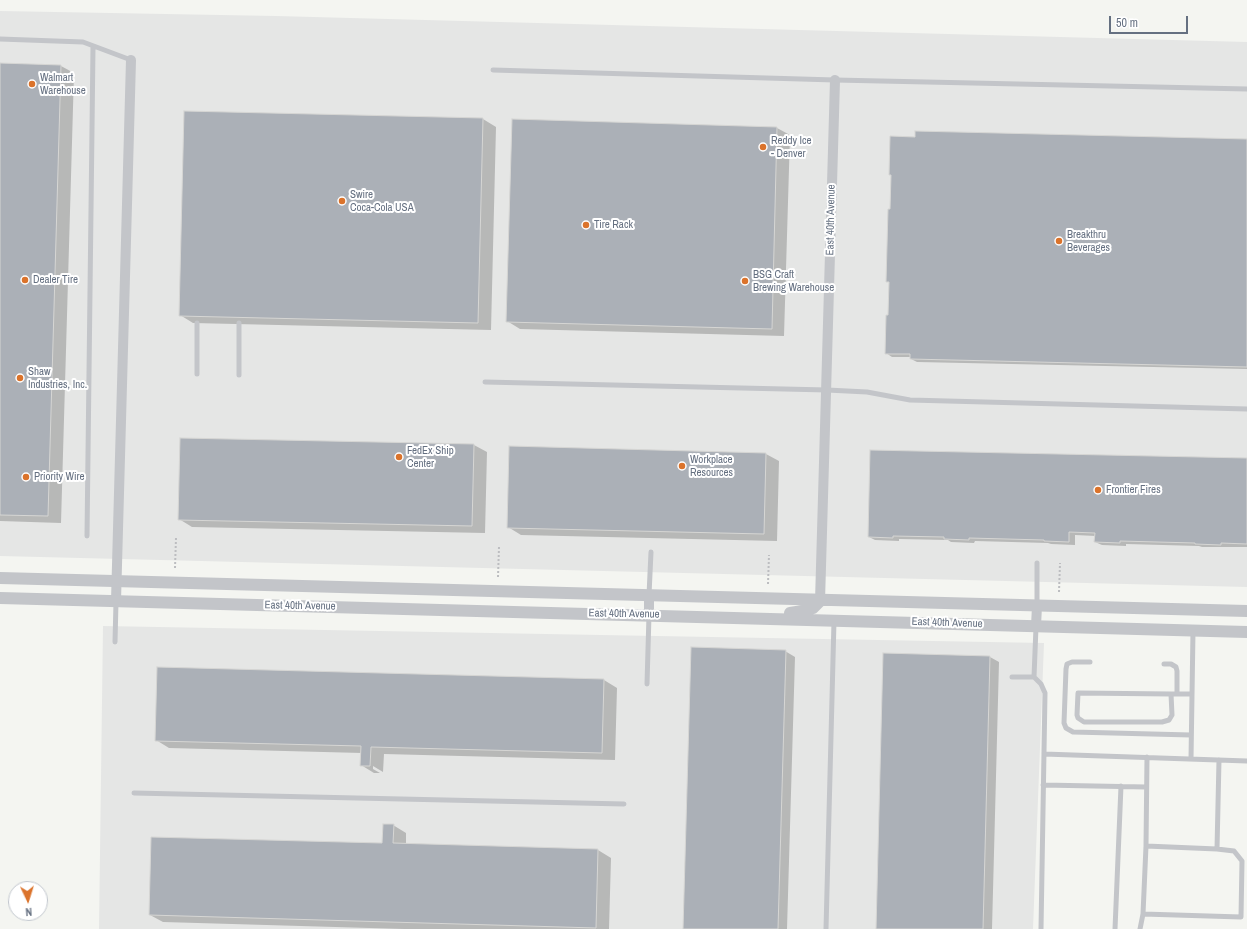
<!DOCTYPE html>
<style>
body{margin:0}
#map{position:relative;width:1247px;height:929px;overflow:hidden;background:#f4f5f1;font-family:"Archivo Narrow",sans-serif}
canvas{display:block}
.north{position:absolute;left:8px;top:881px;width:40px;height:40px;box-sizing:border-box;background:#fff;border:1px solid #c1c6cd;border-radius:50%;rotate:176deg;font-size:11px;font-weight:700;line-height:16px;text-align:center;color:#657081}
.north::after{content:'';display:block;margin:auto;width:14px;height:18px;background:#db732b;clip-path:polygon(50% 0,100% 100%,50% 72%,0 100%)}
.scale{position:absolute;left:1109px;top:16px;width:79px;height:18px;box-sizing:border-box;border:2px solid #657081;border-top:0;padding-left:5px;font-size:12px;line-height:14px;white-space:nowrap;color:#657081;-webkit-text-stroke:3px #fff;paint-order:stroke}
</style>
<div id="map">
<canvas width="1247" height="929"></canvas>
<div class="north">N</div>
<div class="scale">50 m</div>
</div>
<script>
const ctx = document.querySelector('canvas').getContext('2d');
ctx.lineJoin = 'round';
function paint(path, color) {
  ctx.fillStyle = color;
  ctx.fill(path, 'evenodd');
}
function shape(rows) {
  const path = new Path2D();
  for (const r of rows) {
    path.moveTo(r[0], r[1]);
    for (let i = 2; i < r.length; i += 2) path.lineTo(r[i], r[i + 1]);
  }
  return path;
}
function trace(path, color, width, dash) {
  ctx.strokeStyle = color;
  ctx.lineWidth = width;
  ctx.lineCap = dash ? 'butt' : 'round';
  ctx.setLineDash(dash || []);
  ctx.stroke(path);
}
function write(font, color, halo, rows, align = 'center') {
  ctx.font = font + ' "Archivo Narrow",sans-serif';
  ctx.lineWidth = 4;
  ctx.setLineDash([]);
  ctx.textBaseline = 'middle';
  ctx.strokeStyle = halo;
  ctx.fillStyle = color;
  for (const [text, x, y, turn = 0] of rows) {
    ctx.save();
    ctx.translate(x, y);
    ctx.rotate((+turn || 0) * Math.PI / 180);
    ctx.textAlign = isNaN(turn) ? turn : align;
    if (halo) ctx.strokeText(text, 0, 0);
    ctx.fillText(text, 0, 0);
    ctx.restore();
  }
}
paint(shape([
 [0,11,276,16,1247,42,1247,587,0,556],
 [103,626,1044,643,1033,929,99,929]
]), '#e5e6e5');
paint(shape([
 [0,64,61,66,74,73,61,523,0,521],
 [483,119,496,127,491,330,193,323,180,315],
 [513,120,777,128,790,135,784,336,520,329,507,321],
 [1247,140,1247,369,917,362,911,359,911,357,892,357,886,353],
 [474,445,487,452,485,533,192,527,179,519],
 [766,454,779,461,777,541,521,535,508,527],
 [1247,459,1247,547,1202,547,1199,546,1126,544,1126,546,1102,545,1095,542,1096,536,1075,535,1075,545,1051,544,1048,543,975,541,974,543,951,542,948,540,899,539,899,541,875,540,869,537],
 [785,651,795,657,787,929,684,929],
 [990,657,999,662,992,929,877,929],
 [604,680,617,688,615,760,384,754,383,772,373,766,373,769,380,773,374,773,361,765,362,753,169,748,156,740],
 [393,825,406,833,406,845,598,850,611,858,609,929,404,929,163,922,150,915,383,844]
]), '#0003');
const building = shape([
 [0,63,61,65,48,516,0,515,0,63],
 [184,111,483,118,478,323,179,316,184,111],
 [512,119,777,127,772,329,506,322,512,119],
 [915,131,1247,139,1247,367,910,359,910,354,885,354,886,315,888,315,889,282,886,282,888,209,890,209,891,175,889,175,890,136,915,137,915,131],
 [180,438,474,444,472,526,178,520,180,438],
 [509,446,766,453,764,534,507,528,509,446],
 [870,450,1247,458,1247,544,1221,543,1221,545,1195,544,1195,543,1120,541,1120,543,1094,542,1095,533,1069,532,1069,542,1044,541,1044,540,969,538,969,540,944,539,944,537,893,536,893,538,868,537,870,450],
 [691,647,786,650,778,929,683,929,691,647],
 [883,653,990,656,983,929,876,929,883,653],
 [157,667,604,679,602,753,371,747,370,766,360,766,361,746,155,741,157,667],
 [383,824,394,824,393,843,598,849,596,928,149,915,151,837,382,843,383,824]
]);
paint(building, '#abb0b7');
trace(building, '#d6d6d4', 1);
trace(shape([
 [175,568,176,538],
 [498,577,499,547],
 [768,584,769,555],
 [1059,592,1060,563]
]), '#bcbdc0', 2, [2, 2]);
trace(shape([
 [0,39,83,42,131,60],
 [493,70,835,80,1247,89],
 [197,374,197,323],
 [239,375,239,323],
 [485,382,827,390,867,392,910,400,1247,409],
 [87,536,93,47],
 [649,595,651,552],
 [1037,606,1037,563],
 [1036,627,1034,677,1041,684,1045,693,1041,929],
 [115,642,116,602],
 [1090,662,1072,662,1067,664,1066,669,1064,723,1066,728,1073,732,1191,735],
 [1164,664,1171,664,1176,667,1177,671,1177,694],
 [1012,677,1034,677],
 [647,684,649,615],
 [1171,694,1172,715,1169,720,1162,722,1084,722,1078,718,1077,715,1078,693,1171,694,1192,694],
 [1044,754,1247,761],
 [1147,757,1146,846,1217,849,1219,760],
 [1191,759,1193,631],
 [1043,785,1146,787],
 [134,793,624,804],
 [1146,846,1143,914,1241,917,1242,861,1234,851,1217,849],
 [826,929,834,621],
 [1115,929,1121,786],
 [1140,929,1143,914]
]), '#c3c5c9', 5);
trace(shape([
 [116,601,131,60],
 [820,601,835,80],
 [649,615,649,595],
 [1036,626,1037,606]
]), '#c3c5c9', 10);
trace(shape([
 [0,578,1247,611],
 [0,598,1247,632],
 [790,613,803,611,813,608,820,601]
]), '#c3c5c9', 12);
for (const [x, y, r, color] of [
 [32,84,4,"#db732b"],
 [763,147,4,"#db732b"],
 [342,201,4,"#db732b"],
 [586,225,4,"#db732b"],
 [1059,241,4,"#db732b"],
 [25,280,4,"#db732b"],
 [745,281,4,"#db732b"],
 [20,378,4,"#db732b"],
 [399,457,4,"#db732b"],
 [682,466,4,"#db732b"],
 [26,477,4,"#db732b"],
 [1098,490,4,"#db732b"]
]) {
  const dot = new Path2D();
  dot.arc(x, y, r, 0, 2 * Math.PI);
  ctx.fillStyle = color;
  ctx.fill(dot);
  trace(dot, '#fff', 1.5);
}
write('11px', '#657081', '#fff', [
 ["Walmart",40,78],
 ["Warehouse",40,91],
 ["Reddy Ice",771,141],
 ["- Denver",771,154],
 ["Swire",350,195],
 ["Coca-Cola USA",350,208],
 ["Tire Rack",594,225],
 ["Breakthru",1067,235],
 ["Beverages",1067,248],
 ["BSG Craft",753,275],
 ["Brewing Warehouse",753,288],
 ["Dealer Tire",33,280],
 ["Shaw",28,372],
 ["Industries, Inc.",28,385],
 ["FedEx Ship",407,451],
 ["Center",407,464],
 ["Workplace",690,460],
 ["Resources",690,473],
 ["Priority Wire",34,477],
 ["Frontier Fires",1106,490]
], 'left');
write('11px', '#657081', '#fff', [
 ["East 40th Avenue",831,220,-89],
 ["East 40th Avenue",300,606,1],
 ["East 40th Avenue",624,614,1],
 ["East 40th Avenue",947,623,2]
]);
</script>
